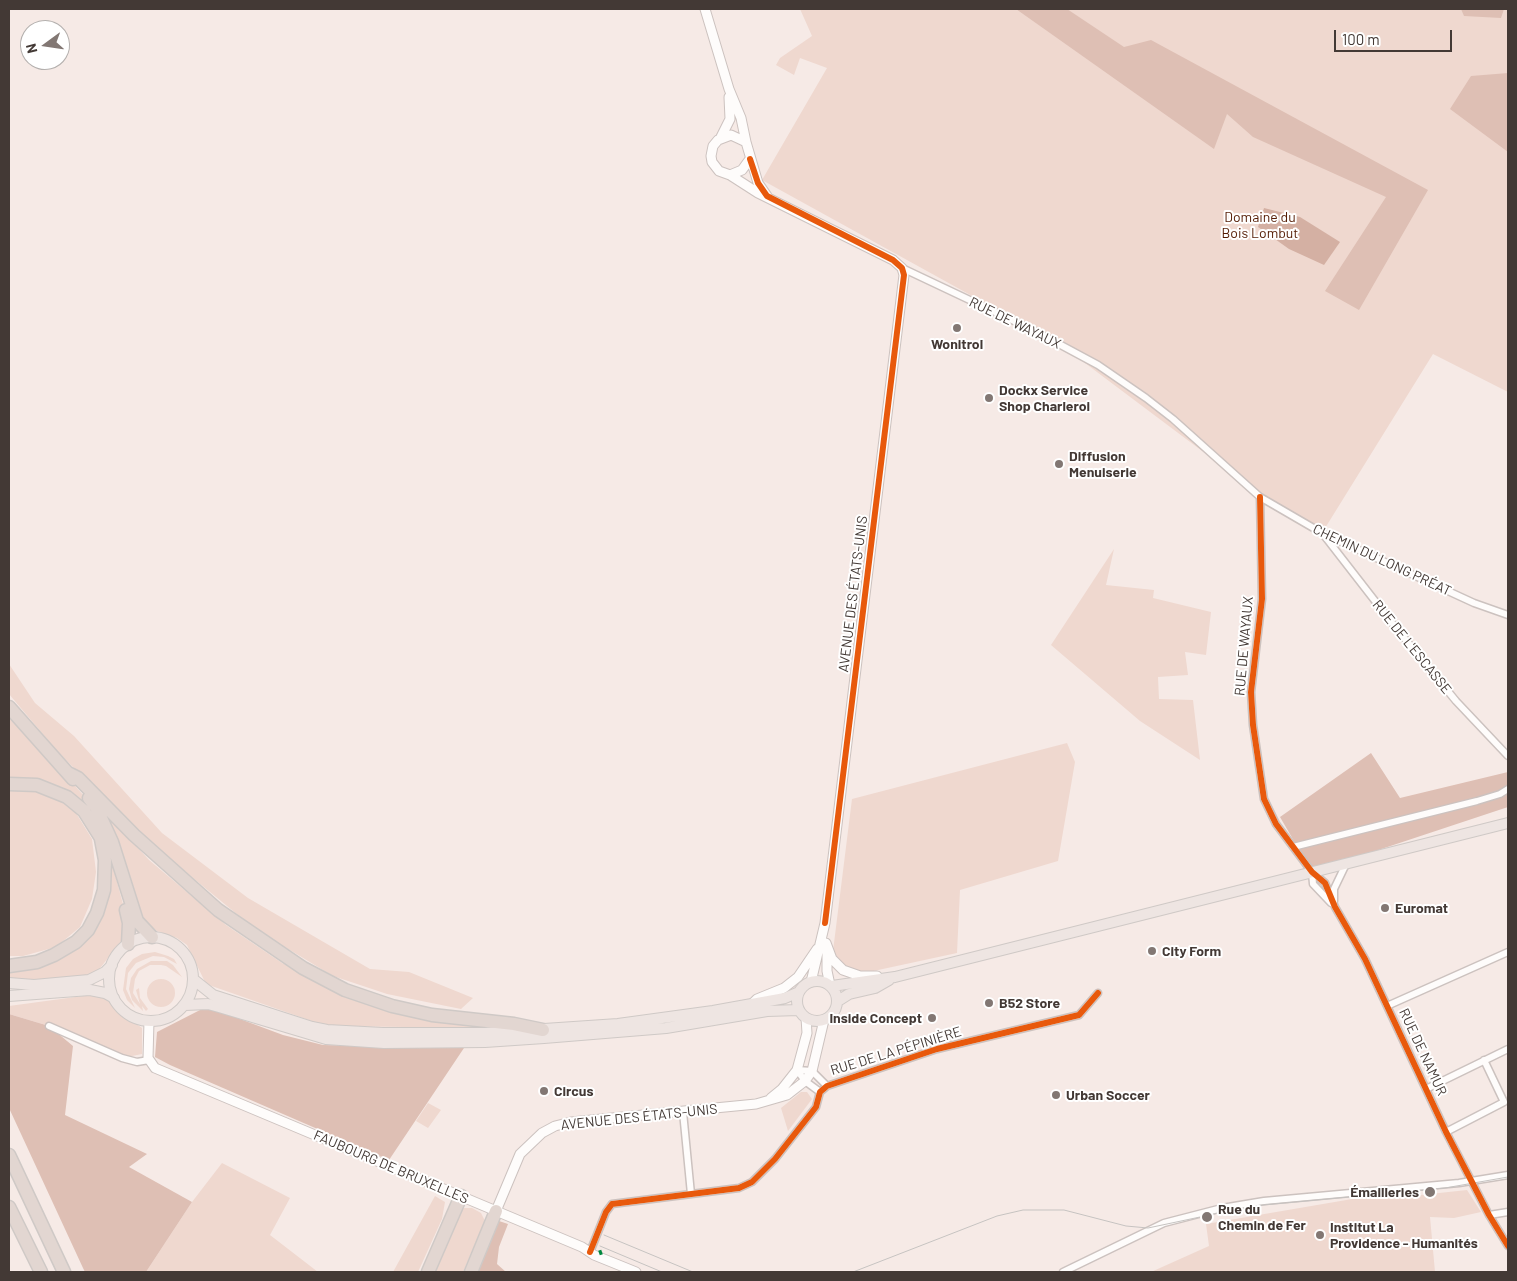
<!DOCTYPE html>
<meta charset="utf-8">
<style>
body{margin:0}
#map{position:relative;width:1517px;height:1281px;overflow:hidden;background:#f6eae6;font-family:Barlow,sans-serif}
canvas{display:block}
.frame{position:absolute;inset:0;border:10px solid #433935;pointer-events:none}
.north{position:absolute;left:20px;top:20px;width:50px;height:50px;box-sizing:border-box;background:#fff;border:1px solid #b4b0ae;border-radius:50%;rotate:256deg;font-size:14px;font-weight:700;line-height:20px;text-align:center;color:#433935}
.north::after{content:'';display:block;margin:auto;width:18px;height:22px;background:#827773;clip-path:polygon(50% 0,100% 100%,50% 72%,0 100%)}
.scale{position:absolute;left:1334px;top:30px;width:118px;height:22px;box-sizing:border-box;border:2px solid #433935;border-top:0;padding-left:6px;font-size:15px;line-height:18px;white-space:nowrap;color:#433935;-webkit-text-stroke:4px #fff;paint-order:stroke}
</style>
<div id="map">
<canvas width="1517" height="1281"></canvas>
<div class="frame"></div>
<div class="north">N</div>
<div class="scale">100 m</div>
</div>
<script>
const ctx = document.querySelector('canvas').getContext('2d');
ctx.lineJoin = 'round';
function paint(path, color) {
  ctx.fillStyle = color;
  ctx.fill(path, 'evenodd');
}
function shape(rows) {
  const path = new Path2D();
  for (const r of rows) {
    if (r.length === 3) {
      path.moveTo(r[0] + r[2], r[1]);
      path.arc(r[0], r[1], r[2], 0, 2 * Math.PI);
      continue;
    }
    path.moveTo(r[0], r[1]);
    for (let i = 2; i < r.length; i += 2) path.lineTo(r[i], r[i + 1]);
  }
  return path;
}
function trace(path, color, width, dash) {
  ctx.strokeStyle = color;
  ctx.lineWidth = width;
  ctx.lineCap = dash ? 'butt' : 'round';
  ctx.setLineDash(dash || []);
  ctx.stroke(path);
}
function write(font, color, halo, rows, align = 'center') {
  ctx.font = font + ' Barlow,sans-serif';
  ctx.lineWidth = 4;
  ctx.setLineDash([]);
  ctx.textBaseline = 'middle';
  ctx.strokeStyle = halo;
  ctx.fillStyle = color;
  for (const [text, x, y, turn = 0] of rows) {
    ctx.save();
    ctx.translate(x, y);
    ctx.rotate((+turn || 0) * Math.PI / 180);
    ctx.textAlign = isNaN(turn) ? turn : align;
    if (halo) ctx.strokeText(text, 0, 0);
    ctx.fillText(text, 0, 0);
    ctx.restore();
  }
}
paint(shape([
 [800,9,1508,9,1508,392,1433,354,1322,533,1254,490,1061,345,762,180,827,68,800,58,794,75,776,65,780,58,812,36],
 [1114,549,1106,585,1154,590,1153,598,1211,612,1206,655,1185,652,1188,675,1158,677,1159,699,1193,700,1200,760,1140,721,1051,645],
 [9,664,35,703,74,736,162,833,248,898,370,969,409,972,473,998,461,1009,387,994,333,976,255,929,137,832,57,751,9,694],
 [9,712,84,796,98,819,79,799,62,787,27,778,9,778],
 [1067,743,1075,762,1058,861,960,890,957,953,855,975,832,959,852,799],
 [26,789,44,793,60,800,76,813,92,839,96,872,92,899,80,927,56,947,23,956,9,956,9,790],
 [96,802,149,860,226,925,282,963,351,996,484,1025,485,1028,326,1026,206,984,187,945,177,938,157,931,142,920],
 [110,856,130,930,97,972,56,983,9,982,9,966,37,962,88,930],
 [155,952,168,956,174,959,177,964,164,957,153,956,136,963,128,973,126,989,135,1008,127,1000,123,990,126,968,133,959,142,954],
 [151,961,167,961,173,965,182,977,166,966,161,965,150,965,139,971,135,979,133,993,140,1004,136,990,139,988,140,998,148,1009,146,1011,142,1006,143,1011,132,1000,129,989,131,978,137,969],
 [161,993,14],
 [105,993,118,1010,142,1028,142,1054,122,1058,49,1026,9,1014,9,1006],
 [801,1092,807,1092,812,1099,788,1131,781,1108],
 [428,1103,441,1110,428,1128,416,1121],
 [222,1163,290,1198,270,1235,318,1272,146,1272,192,1202],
 [1467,1190,1481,1212,1454,1218,1430,1217,1435,1272,1151,1272,1209,1246,1206,1224,1358,1198,1401,1194,1402,1197],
 [435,1196,445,1202,442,1219,418,1272,393,1272],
 [464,1208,472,1208,481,1213,485,1221,463,1272,431,1272,458,1212]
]), '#efd8cf');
paint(shape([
 [1016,9,1067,9,1124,47,1151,40,1428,190,1359,310,1325,291,1386,197,1253,137,1227,114,1214,149],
 [1461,9,1504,9,1501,18,1464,16],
 [1508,73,1508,152,1450,109,1471,76],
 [1371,753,1400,798,1508,772,1508,807,1312,872,1280,817],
 [213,1009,283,1035,323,1045,464,1048,389,1160,170,1065,155,1057,157,1032,200,1010],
 [9,1014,49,1026,73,1046,65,1115,147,1154,129,1167,192,1202,146,1272,85,1272,83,1268,9,1108],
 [493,1219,508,1224,499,1247,497,1264,506,1272,471,1272]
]), '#debfb4');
paint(shape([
 [1264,208,1300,217,1340,242,1324,265,1289,249,1258,227]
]), '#d4b0a3');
const minor = shape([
 [902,268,1031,329,1098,365,1146,398,1173,419,1260,497,1322,533,1474,603,1508,615],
 [1260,497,1262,599,1251,692,1253,725,1264,799,1276,824,1312,872,1325,883,1335,907,1365,959,1446,1132,1489,1215,1508,1246],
 [1323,534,1396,628,1456,701,1508,756],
 [1293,847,1477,801,1500,794,1508,789],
 [1312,872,1313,884,1331,903],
 [1334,901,1334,889,1346,864],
 [1387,1006,1508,952],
 [49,1026,122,1058,137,1062,149,1060],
 [797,1070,812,1071,827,1086],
 [797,1070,805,1081,820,1092],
 [1426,1089,1508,1049],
 [683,1112,691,1194],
 [1446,1132,1504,1102,1484,1060],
 [1489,1215,1508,1212],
 [590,1252,606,1212,612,1204,739,1188,752,1182,775,1159,816,1107,820,1092,827,1086,937,1049,1079,1015,1098,993],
 [1063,1272,1164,1223,1222,1208,1264,1201,1459,1183,1508,1175]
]);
const tertiary = shape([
 [705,9,729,89,741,118,746,142],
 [721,137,730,119,729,97],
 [730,175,742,170,750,159],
 [767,196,758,183,746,142,731,135,718,140,713,146,711,156,712,162,719,171,730,175,758,193,893,260,902,268,904,275,825,923,811,982],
 [826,943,832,959,843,970,860,976,877,976],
 [827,950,827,971,830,985],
 [753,1003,757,999,784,988,798,977,817,949],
 [149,1021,148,1058,155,1068,582,1247,594,1255,636,1272],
 [771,1098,782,1089,797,1070,807,1033,806,1018],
 [496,1211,520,1154,542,1133,555,1126,571,1122,756,1104,787,1095,805,1081,812,1071,824,1020]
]);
const primary = shape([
 [151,979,42],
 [193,979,213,995,312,1027,327,1030,383,1033,485,1033,618,1024,713,1011,785,998,799,992],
 [817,1001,20],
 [9,983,34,985,89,980,105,972,112,965],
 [832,986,895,977,1508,823],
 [9,996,90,990,105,993,114,998],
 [838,1001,849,994,875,988,889,980],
 [185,1005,208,1004,219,1007,326,1039,384,1043,485,1042,544,1038,666,1028,767,1011,799,1010]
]);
const motorway = shape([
 [9,707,73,779],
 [68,773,78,778,134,835,218,910,303,968,345,990,392,1006,432,1015,514,1024,543,1030],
 [9,784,37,785,67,797,84,811,106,846],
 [89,798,96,807,112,842,137,921,152,937],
 [126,910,129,923,128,944],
 [9,966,37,962,54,955,76,942,88,930,97,913,104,890,105,860,101,839],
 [9,1155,64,1272],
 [9,1207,41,1272],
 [428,1272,461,1196],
 [471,1272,496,1211]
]);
trace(minor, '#ccc2bf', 9);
trace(tertiary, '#ccc2bf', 11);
trace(primary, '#cfc9c6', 12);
trace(motorway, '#cfc9c6', 15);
trace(minor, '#fefcfb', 6);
trace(tertiary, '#fefcfb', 9);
trace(primary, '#eee5e2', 10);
trace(motorway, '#e2d6d1', 12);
trace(shape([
 [604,1235,693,1272],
 [600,1246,662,1272],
 [853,1272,997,1216,1023,1210,1064,1210,1126,1226,1148,1228,1252,1206,1445,1188,1508,1177]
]), '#c6c3c1', 1);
trace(shape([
 [599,1253,602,1252]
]), '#00873e', 5, [10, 5]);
trace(shape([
 [750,159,758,183,767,196,893,260,902,268,904,275,825,923],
 [1260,497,1262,599,1251,692,1253,725,1264,799,1276,824,1312,872,1325,883,1335,907,1365,959,1446,1132,1489,1215,1508,1246],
 [590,1252,606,1212,612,1204,739,1188,752,1182,775,1159,816,1107,820,1092,827,1086,937,1049,1079,1015,1098,993]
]), '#e8590c', 6);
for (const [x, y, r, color] of [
 [957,328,5,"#827773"],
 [989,398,5,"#827773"],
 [1059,464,5,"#827773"],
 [1385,908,5,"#827773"],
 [1152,951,5,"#827773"],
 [989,1003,5,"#827773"],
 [932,1018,5,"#827773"],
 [544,1091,5,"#827773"],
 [1056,1095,5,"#827773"],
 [1430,1192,6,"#827773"],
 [1207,1217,6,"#827773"],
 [1320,1235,5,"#827773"]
]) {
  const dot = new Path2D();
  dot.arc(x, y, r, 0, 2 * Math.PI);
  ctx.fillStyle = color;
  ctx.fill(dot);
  trace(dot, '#fff', 2);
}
write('14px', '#541b03', '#fff', [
 ["Domaine du",1260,217],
 ["Bois Lombut",1260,233]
]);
write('14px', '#433935', '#fff', [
 ["RUE DE WAYAUX",1015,323,26],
 ["CHEMIN DU LONG PRÉAT",1382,560,25],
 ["AVENUE DES ÉTATS-UNIS",853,594,-83],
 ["RUE DE WAYAUX",1244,646,-85],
 ["RUE DE L'ESCASSE",1412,647,51],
 ["RUE DE LA PÉPINIÈRE",896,1051,-17],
 ["RUE DE NAMUR",1423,1052,65],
 ["AVENUE DES ÉTATS-UNIS",639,1117,-6],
 ["FAUBOURG DE BRUXELLES",391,1167,23]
]);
write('bold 14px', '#433935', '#fff', [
 ["Wonitrol",957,344,"center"],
 ["Dockx Service",999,390],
 ["Shop Charleroi",999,406],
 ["Diffusion",1069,456],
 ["Menuiserie",1069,472],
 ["Euromat",1395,908],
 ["City Form",1162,951],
 ["B52 Store",999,1003],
 ["Inside Concept",922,1018,"right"],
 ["Circus",554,1091],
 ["Urban Soccer",1066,1095],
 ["Émailleries",1419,1192,"right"],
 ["Rue du",1218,1209],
 ["Chemin de Fer",1218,1225],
 ["Institut La",1330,1227],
 ["Providence - Humanités",1330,1243]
], 'left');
</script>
